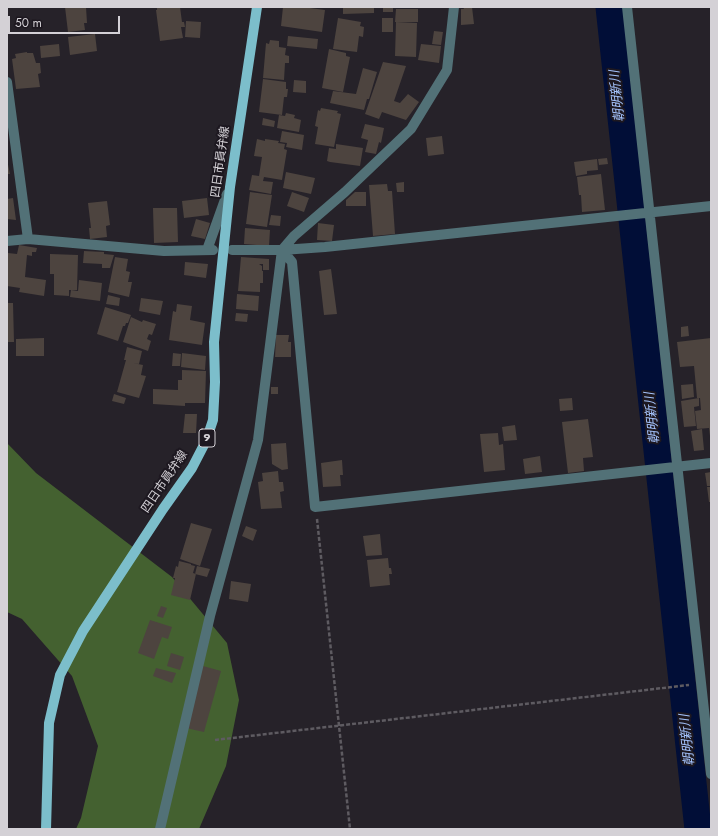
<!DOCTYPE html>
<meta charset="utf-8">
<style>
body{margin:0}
#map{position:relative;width:718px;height:836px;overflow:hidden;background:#262229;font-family:Jost,sans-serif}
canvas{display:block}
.frame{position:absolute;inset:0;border:8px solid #d4d1d6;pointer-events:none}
.scale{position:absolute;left:8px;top:16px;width:112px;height:18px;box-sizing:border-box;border:2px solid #d4d1d6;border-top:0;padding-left:5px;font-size:12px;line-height:14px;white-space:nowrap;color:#d4d1d6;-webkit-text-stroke:3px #1d1820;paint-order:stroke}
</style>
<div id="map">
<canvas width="718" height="836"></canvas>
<div class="frame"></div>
<div class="scale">50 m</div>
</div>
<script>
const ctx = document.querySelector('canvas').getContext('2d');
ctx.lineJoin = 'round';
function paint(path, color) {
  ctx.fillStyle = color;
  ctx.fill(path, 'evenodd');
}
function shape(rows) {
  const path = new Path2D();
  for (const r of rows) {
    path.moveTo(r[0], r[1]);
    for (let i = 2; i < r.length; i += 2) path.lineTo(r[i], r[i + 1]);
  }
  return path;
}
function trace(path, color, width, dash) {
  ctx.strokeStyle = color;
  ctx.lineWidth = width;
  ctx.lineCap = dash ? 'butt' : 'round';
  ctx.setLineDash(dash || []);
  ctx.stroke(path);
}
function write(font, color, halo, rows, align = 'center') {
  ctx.font = font + ' Jost,"Noto Sans JP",sans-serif';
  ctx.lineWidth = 4;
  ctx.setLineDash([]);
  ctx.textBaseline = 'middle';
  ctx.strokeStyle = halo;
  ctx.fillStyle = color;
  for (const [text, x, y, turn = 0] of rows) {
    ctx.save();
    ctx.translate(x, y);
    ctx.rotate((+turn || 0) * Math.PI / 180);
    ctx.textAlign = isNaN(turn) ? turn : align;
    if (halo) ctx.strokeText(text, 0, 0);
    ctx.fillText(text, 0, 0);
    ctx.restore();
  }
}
paint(shape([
 [7,443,36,473,172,577,227,643,239,700,226,766,199,829,76,829,81,818,98,746,72,676,22,619,7,612]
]), '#446130');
trace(shape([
 [609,7,698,829]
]), '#010e37', 27);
paint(shape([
 [65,7,86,7,87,23,84,23,85,30,68,32],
 [157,7,172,8,180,7,182,22,184,22,185,27,181,27,183,38,160,41,156,10,157,10],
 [283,7,311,7,310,8,325,10,322,32,281,26],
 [343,7,374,7,374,13,343,14],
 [383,7,393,7,393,12,383,12],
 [463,7,472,7,474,24,461,25,461,9,464,9],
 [396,9,418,9,418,22,395,22],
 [338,18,361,22,360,26,364,27,363,37,359,36,357,52,333,49],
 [382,18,393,18,393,32,382,32],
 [186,21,201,22,200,38,185,37],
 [396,22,417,23,416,57,395,56],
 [434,31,443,32,441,45,432,44],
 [95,34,97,51,70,55,68,37],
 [288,36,318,39,317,49,287,46],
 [270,40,279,41,279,47,286,48,285,55,289,56,289,63,285,63,284,80,263,78,266,43,269,44],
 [59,44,60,56,41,58,40,46],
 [421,44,441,46,439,63,418,60],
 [329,49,346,53,346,56,350,57,343,92,322,88],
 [27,52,27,53,33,53,36,63,40,63,41,73,38,74,40,87,16,89,12,59,16,58,15,54],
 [383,62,406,66,394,101,400,103,408,94,419,102,406,120,382,112,379,119,365,114],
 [363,68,377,72,369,99,367,99,364,110,330,103,333,91,356,94],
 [263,79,286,82,286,89,288,89,287,97,284,97,282,115,259,112],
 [294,80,306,81,306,93,293,92],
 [321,108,338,111,337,113,341,114,334,147,315,144,318,127,315,126,318,110,320,111],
 [286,113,295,115,294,118,301,120,299,132,277,128,279,115,285,116],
 [263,118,275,121,274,127,262,125],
 [365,124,384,128,381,143,379,142,376,154,365,152,368,140,361,138],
 [282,131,304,135,302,150,286,147,287,143,280,142],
 [442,136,444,154,428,156,426,138],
 [257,139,265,141,265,139,279,141,278,143,285,144,284,149,287,150,282,180,264,177,263,181,273,182,271,194,249,190,252,175,259,176,262,157,254,156],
 [336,144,363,148,360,166,330,162,327,161,329,148,336,149],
 [607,158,608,164,599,165,598,159],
 [597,159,598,170,587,171,587,174,576,176,574,162],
 [7,160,10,174,7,174],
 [286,172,315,178,311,194,283,188],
 [601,174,605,210,582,212,581,195,579,195,577,177],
 [404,182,404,192,397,192,396,183],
 [387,184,388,191,392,191,395,234,373,236,369,185],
 [250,192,272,195,267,227,246,224],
 [292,192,309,198,304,212,287,206],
 [355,192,366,192,366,206,346,206,346,200],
 [13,198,16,220,7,219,7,199],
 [207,198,209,215,184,218,182,201],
 [107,201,110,225,106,226,107,237,90,239,89,228,91,228,88,203],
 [153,208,177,208,178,242,154,243],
 [271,215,281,216,280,226,269,225],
 [196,219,210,223,205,239,191,236],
 [318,223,334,225,332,241,317,240],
 [245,228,270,230,269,246,244,244],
 [19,245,37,248,36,252,32,252,32,256,27,255,25,277,46,280,44,296,19,292,20,288,7,286,7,258,8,253,17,254],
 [84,251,104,252,104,254,114,255,110,268,102,268,102,264,83,263],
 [50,254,78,255,77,290,69,290,69,296,54,295,54,274,50,274],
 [115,257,128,259,126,271,130,272,128,282,132,282,129,297,108,292],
 [241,257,269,259,269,270,263,270,263,264,259,264,262,266,262,271,263,271,263,283,260,283,260,292,238,291],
 [185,262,208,264,206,278,184,275],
 [331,269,337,314,324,315,319,271],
 [79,280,102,283,100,301,70,297,71,290,78,291],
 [237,294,259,296,258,311,236,309],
 [108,295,120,298,119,306,106,304],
 [141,298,163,301,160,315,139,311],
 [7,303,13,303,14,342,7,342],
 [177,304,192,306,190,320,205,323,202,345,169,340,173,311,176,312],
 [105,307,131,315,128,323,126,323,125,326,123,326,118,341,97,334],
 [236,313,248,314,247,322,235,321],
 [131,317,142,322,143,320,156,324,152,335,149,334,147,339,151,341,148,351,123,342],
 [688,326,689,336,681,337,681,327],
 [276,335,289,335,288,342,291,342,291,357,275,357],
 [44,338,44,356,16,356,16,339],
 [711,338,711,436,710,436,709,428,697,429,695,411,701,410,700,398,703,398,697,398,694,366,680,367,677,342],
 [127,347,142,351,139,364,133,363,143,365,141,375,146,376,139,398,117,392,126,360,124,360],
 [173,353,181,354,180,366,172,366],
 [182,353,206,356,205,370,181,367],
 [182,370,206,371,205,403,185,403,185,406,153,404,153,389,178,390,178,380,182,380],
 [693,384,694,397,682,399,681,385],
 [271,387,278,387,278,394,271,394],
 [114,394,126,398,124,404,112,401],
 [572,398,573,410,560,411,559,399],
 [699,398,699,406,694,407,696,426,684,427,681,401],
 [185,414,197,414,196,433,183,433],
 [588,419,593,457,583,458,584,471,568,473,562,422],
 [515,425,517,440,504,441,502,427],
 [702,429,704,450,694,451,691,431],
 [498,433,499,445,503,444,505,470,484,472,480,434],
 [286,443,288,469,282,470,272,464,271,444],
 [540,456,542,472,525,474,523,459],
 [342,460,343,475,340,475,341,486,323,487,321,463],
 [278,471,279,482,283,482,284,491,280,492,282,508,261,509,258,482,263,481,262,473],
 [711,472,711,486,707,486,705,473],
 [707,487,711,487,711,502,709,502],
 [191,523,212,529,200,566,180,559],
 [246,526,257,530,253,541,242,536],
 [380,534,382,555,366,556,363,536],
 [388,558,389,568,391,568,392,574,389,574,390,585,370,587,367,560],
 [179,561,191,564,191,565,195,566,193,573,196,574,190,600,171,595,175,578,173,578,176,566,178,567],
 [197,566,210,569,207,577,195,574],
 [231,581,251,584,248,602,229,599],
 [161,606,167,608,163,618,157,616],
 [150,620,172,627,168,639,162,637,154,659,138,653],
 [171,653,184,657,180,670,167,666],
 [203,666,221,671,204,732,186,728],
 [156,668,176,673,172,683,153,676]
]), '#4d443f');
trace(shape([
 [317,519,350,829],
 [215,740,689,685]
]), '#5e5b61', 2.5, [4, 2]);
trace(shape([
 [627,7,711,774],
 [7,82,28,239],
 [7,241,28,239,164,251,213,250],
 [207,250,227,194],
 [232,250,282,250,325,247,711,206],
 [282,250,292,262,315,507,711,463],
 [160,829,210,616,258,440,282,250,294,236,345,192,411,129,447,70,454,7]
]), '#527177', 10);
trace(shape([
 [46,829,49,723,60,675,83,631,163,509,192,468,206,441,213,420,215,382,214,342,230,187,257,7]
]), '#7cbecb', 10);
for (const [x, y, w] of [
 [207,438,16]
]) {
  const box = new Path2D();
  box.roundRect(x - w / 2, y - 9, w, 18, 3);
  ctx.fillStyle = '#1d1820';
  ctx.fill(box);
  trace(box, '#d4d1d6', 1);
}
write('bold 11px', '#d4d1d6', null, [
 ["9",207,438]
]);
write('12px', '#d4d1d6', '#1d1820', [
 ["四日市員弁線",221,162,-82],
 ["四日市員弁線",165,482,-56]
]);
write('italic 13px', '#a5c4fe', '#1d1820', [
 ["朝明新川",618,96,-96],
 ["朝明新川",653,418,-96],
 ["朝明新川",688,740,-96]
]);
</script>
